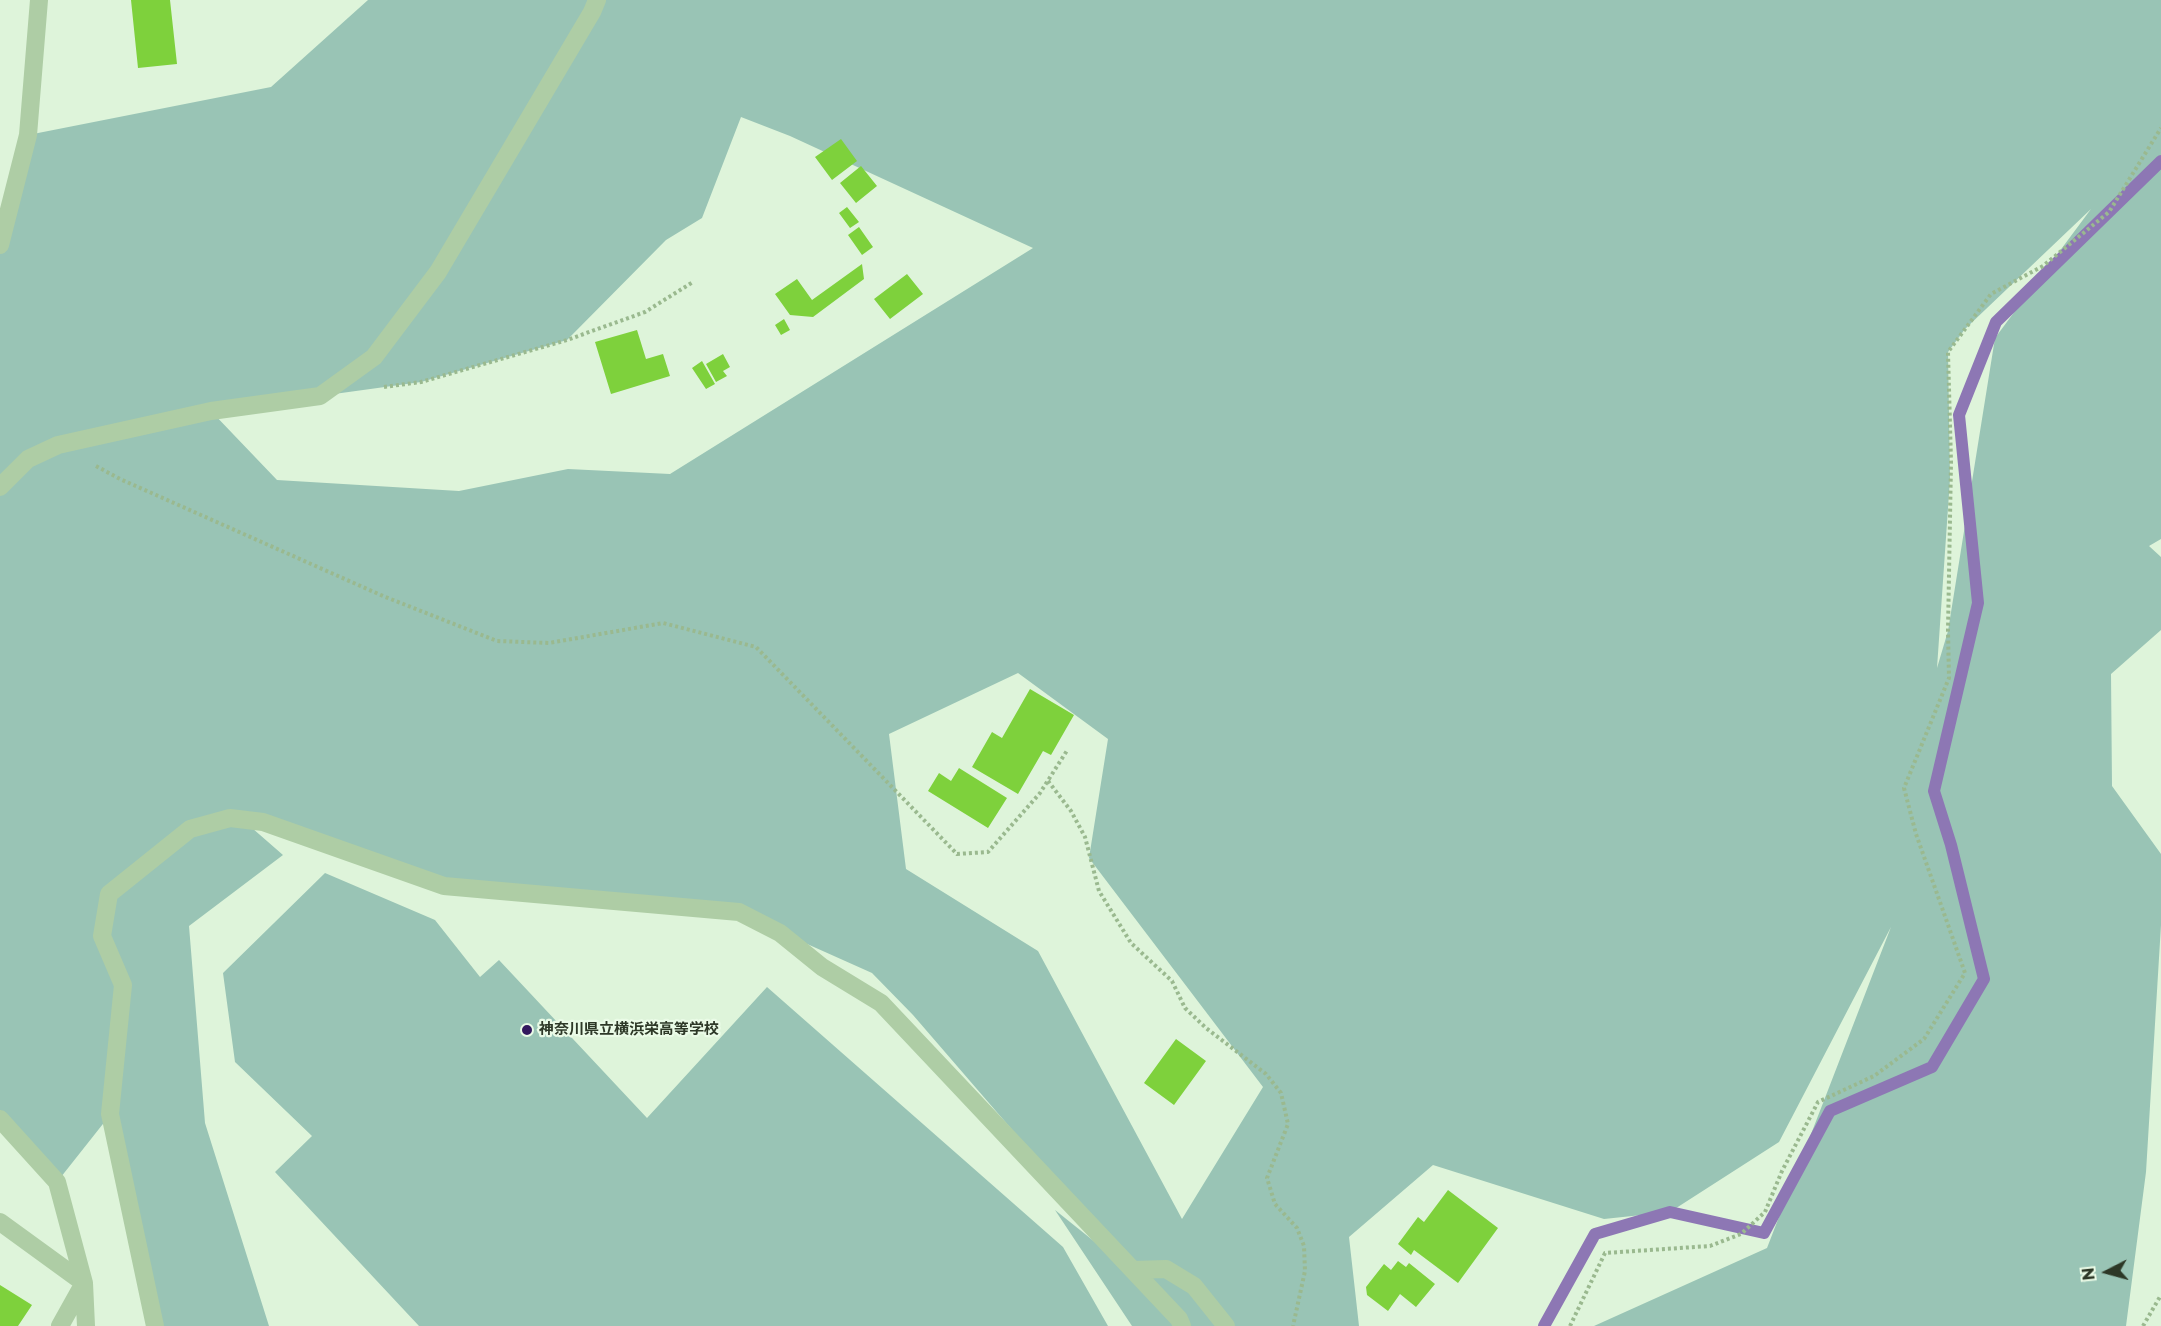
<!DOCTYPE html>
<meta charset="utf-8">
<style>
body{margin:0}
#map{position:relative;width:2161px;height:1326px;overflow:hidden;background:#def4da;font-family:Montserrat,sans-serif}
canvas{display:block}
.north{position:absolute;left:2077px;top:1242px;width:60px;height:60px;-webkit-text-stroke:4px #eafbe7;paint-order:stroke;rotate:264deg;font-size:16px;font-weight:700;line-height:24px;text-align:center;color:#2d3827}
.north::after{content:'';display:block;margin:auto;width:21px;height:27px;background:#2d3827;clip-path:polygon(50% 0,100% 100%,50% 72%,0 100%)}
</style>
<div id="map">
<canvas width="2161" height="1326"></canvas>
<div class="north">N</div>
</div>
<script>
const ctx = document.querySelector('canvas').getContext('2d');
ctx.lineJoin = 'round';
function paint(path, color) {
  ctx.fillStyle = color;
  ctx.fill(path, 'evenodd');
}
function shape(rows) {
  const path = new Path2D();
  for (const r of rows) {
    path.moveTo(r[0], r[1]);
    for (let i = 2; i < r.length; i += 2) path.lineTo(r[i], r[i + 1]);
  }
  return path;
}
function trace(path, color, width, dash) {
  ctx.strokeStyle = color;
  ctx.lineWidth = width;
  ctx.lineCap = dash ? 'butt' : 'round';
  ctx.setLineDash(dash || []);
  ctx.stroke(path);
}
function write(font, color, halo, rows, align = 'center') {
  ctx.font = font + ' Montserrat,"Noto Sans JP",sans-serif';
  ctx.lineWidth = 4.5;
  ctx.setLineDash([]);
  ctx.textBaseline = 'middle';
  ctx.strokeStyle = halo;
  ctx.fillStyle = color;
  for (const [text, x, y, turn = 0] of rows) {
    ctx.save();
    ctx.translate(x, y);
    ctx.rotate((+turn || 0) * Math.PI / 180);
    ctx.textAlign = isNaN(turn) ? turn : align;
    if (halo) ctx.strokeText(text, 0, 0);
    ctx.fillText(text, 0, 0);
    ctx.restore();
  }
}
paint(shape([
 [368,0,2161,0,2161,539,2149,546,2161,557,2161,630,2111,674,2112,786,2161,854,2161,925,2146,1172,2126,1326,1594,1326,1767,1248,1891,927,1779,1142,1670,1212,1604,1219,1433,1165,1349,1237,1359,1326,1132,1326,1055,1210,1140,1278,913,1015,872,973,749,918,472,888,244,821,283,855,189,926,205,1123,269,1326,155,1326,110,1115,57,1182,0,1119,0,245,28,135,271,87],
 [741,117,790,136,1033,248,670,474,568,469,459,491,277,480,211,411,421,382,567,340,666,240,702,218],
 [2091,209,1995,338,1948,631,1937,668,1950,479,1948,352,1965,329],
 [1018,673,1108,739,1089,858,1263,1087,1182,1219,1038,951,906,869,889,734],
 [325,873,435,920,480,977,499,960,647,1118,767,987,1063,1247,1108,1326,419,1326,275,1172,312,1136,235,1062,223,973]
]), '#99c4b5');
trace(shape([
 [1544,1326,1595,1234,1670,1212,1764,1233,1830,1111,1932,1067,1984,979,1951,845,1934,791,1978,603,1959,415,1996,322,2161,161]
]), '#8d77b4', 12);
paint(shape([
 [131,0,170,0,177,64,138,68],
 [841,139,857,161,832,180,815,157],
 [861,166,877,186,856,203,840,183],
 [847,207,859,222,850,228,839,213],
 [859,227,873,247,862,255,848,235],
 [862,264,864,279,813,317,790,315,775,294,797,279,812,300],
 [907,274,923,294,890,319,874,299],
 [784,319,790,330,781,335,775,325],
 [637,330,646,359,663,354,670,376,611,394,595,342],
 [723,354,730,367,723,371,727,376,716,382,706,364],
 [702,361,715,384,706,389,692,368],
 [1030,689,1074,715,1051,755,1043,751,1018,794,972,767,992,732,1002,738],
 [959,768,1007,798,988,828,928,791,939,773,951,781],
 [1176,1039,1206,1061,1174,1105,1144,1083],
 [1448,1190,1498,1228,1458,1283,1414,1250,1411,1255,1398,1244,1418,1217,1424,1222],
 [1398,1261,1406,1267,1409,1263,1435,1284,1416,1307,1400,1294,1388,1311,1367,1295,1366,1287,1384,1264,1391,1270],
 [0,1285,32,1305,18,1326,0,1326]
]), '#7ed13c');
trace(shape([
 [384,387,421,382,567,340,645,312,693,282],
 [96,466,120,479,383,596,497,641,549,643,663,623,756,647,957,854,988,852,1040,793,1068,749],
 [1048,781,1071,811,1085,837,1099,891,1131,943,1172,981,1185,1008,1206,1028,1266,1074,1281,1093,1288,1124,1267,1178,1275,1204,1297,1228,1304,1246,1305,1271,1293,1326],
 [1570,1326,1605,1253,1710,1246,1741,1234,1765,1212,1782,1171,1818,1102,1874,1076,1924,1039,1965,973,1916,834,1904,788,1949,678,1948,631,1951,462,1948,352,1991,294,2043,266,2109,212,2161,128],
 [2143,1326,2161,1295]
]), '#9ab98f', 4, [3, 3]);
trace(shape([
 [0,245,28,135,39,0],
 [0,487,28,459,58,445,211,411,320,396,374,357,438,272,592,12,597,0],
 [0,1119,57,1182,84,1283,60,1326],
 [0,1222,84,1283,86,1326],
 [1133,1270,1166,1269,1194,1286,1226,1326],
 [155,1326,110,1114,123,985,102,936,109,894,190,829,230,818,263,822,444,886,739,912,780,933,822,967,881,1003,1179,1319,1182,1326]
]), '#aecda5', 18);
for (const [x, y, r, color] of [
 [527,1030,6,"#33195e"]
]) {
  const dot = new Path2D();
  dot.arc(x, y, r, 0, 2 * Math.PI);
  ctx.fillStyle = color;
  ctx.fill(dot);
  trace(dot, '#eafbe7', 2);
}
write('bold 15px', '#2d3827', '#eafbe7', [
 ["神奈川県立横浜栄高等学校",539,1030]
], 'left');
</script>
